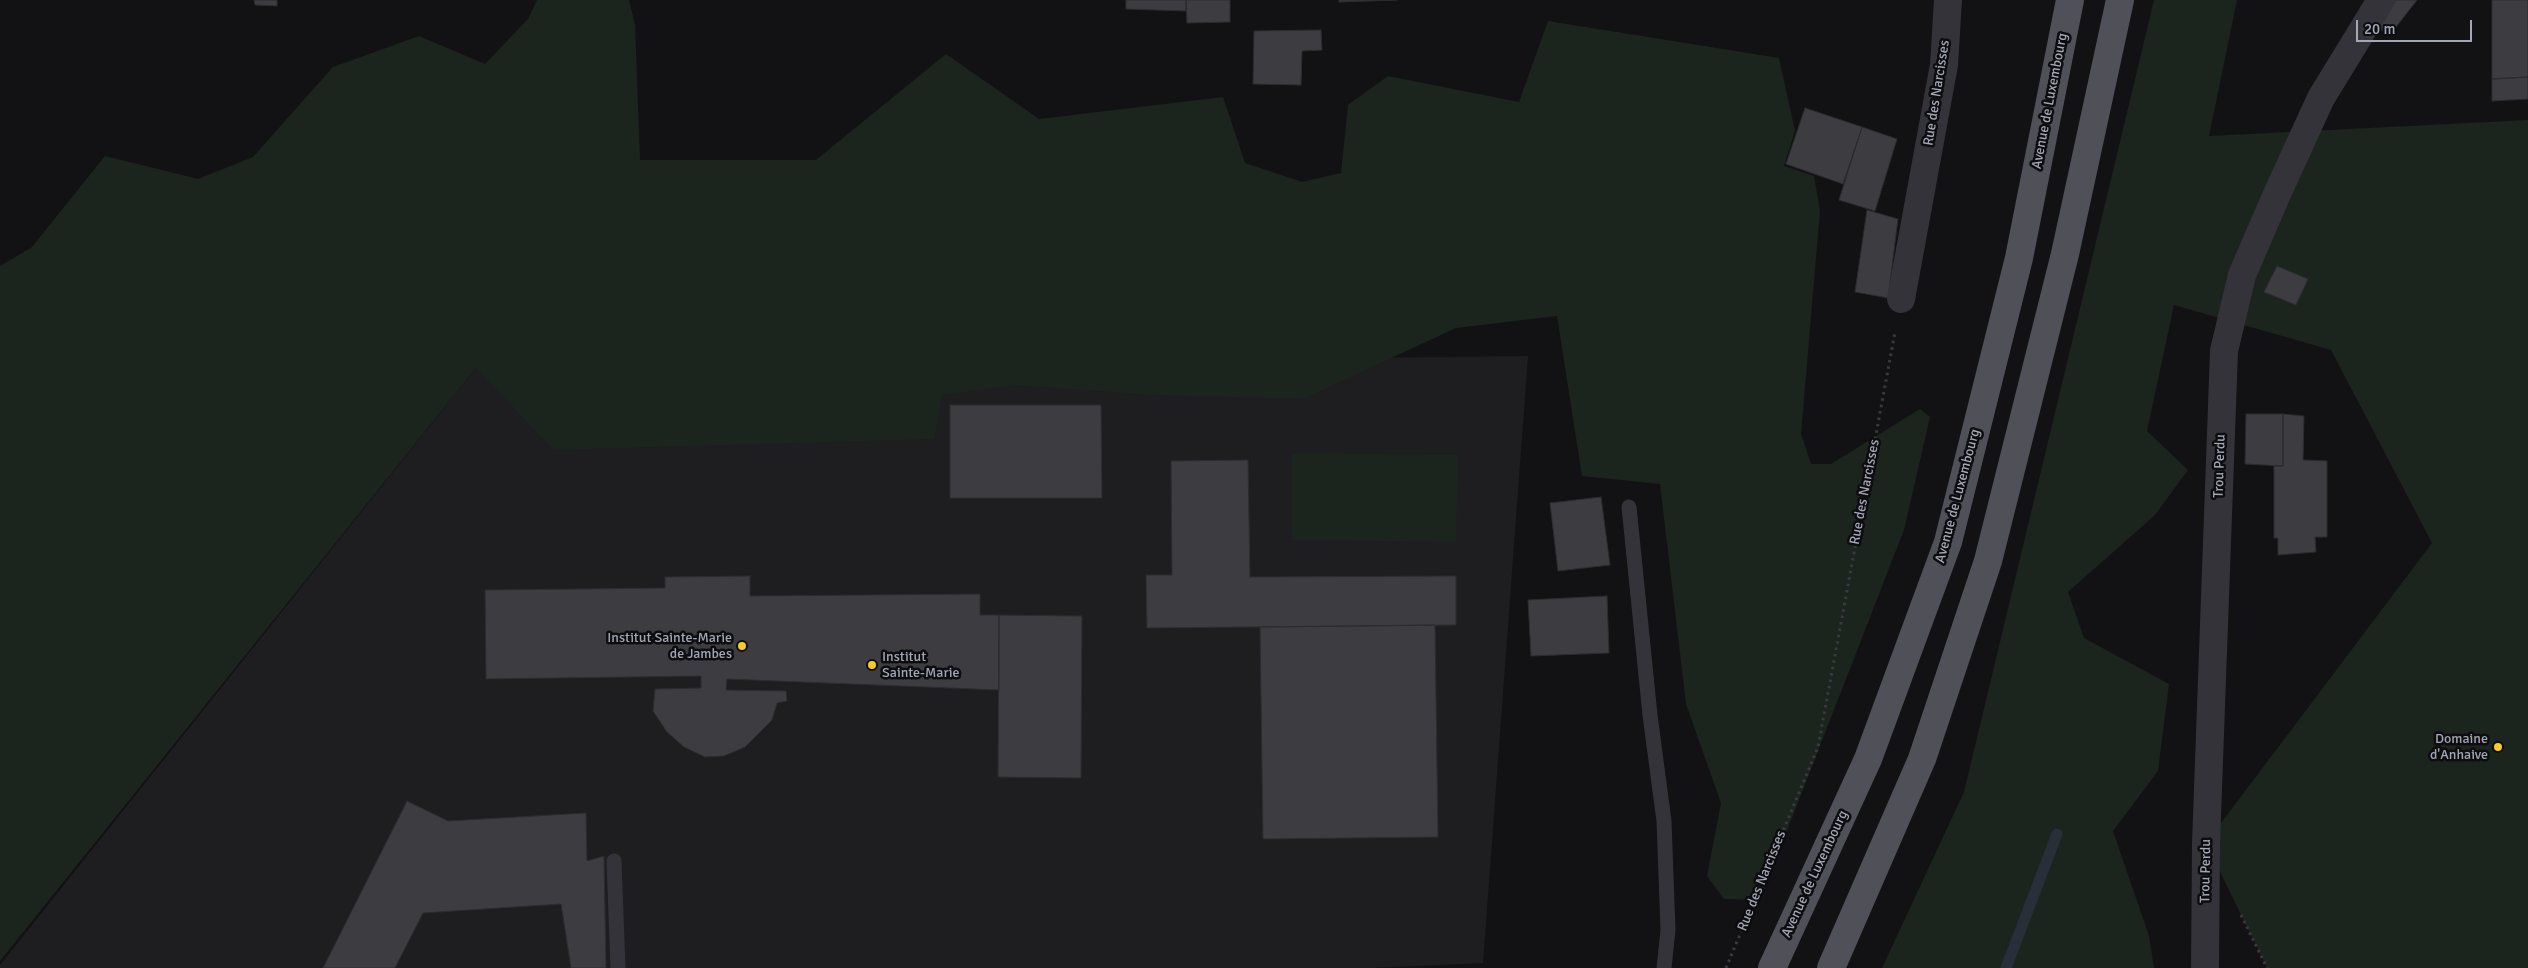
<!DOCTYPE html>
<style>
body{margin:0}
#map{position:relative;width:2528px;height:968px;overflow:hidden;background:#121214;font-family:Signika,sans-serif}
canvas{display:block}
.scale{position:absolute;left:2356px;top:20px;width:116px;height:22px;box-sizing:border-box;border:2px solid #a3a6b5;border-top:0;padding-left:6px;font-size:15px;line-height:18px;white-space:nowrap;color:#a3a6b5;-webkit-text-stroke:4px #0d0d0f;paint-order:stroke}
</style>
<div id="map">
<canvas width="2528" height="968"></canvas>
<div class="scale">20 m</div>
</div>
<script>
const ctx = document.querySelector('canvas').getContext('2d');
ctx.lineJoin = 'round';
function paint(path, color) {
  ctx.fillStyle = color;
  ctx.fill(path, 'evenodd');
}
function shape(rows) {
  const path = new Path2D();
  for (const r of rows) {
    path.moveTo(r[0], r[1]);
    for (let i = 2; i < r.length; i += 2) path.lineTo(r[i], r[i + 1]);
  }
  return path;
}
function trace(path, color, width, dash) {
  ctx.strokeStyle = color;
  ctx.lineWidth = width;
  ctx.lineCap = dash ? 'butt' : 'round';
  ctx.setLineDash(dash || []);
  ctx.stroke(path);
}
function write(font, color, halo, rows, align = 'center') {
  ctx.font = font + ' Signika,sans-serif';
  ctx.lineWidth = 5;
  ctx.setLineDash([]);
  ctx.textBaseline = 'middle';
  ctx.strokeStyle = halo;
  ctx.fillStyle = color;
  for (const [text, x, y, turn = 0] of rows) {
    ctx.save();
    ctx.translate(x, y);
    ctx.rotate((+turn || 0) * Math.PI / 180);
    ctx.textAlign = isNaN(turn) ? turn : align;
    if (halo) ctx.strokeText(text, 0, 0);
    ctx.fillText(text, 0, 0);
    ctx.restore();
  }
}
paint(shape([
 [1528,356,1483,963,1372,968,0,968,0,965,476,368]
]), '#1e1e21');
paint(shape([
 [537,0,629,0,635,25,640,160,816,160,946,54,1039,119,1223,97,1245,163,1302,182,1341,173,1348,105,1388,76,1519,102,1548,21,1779,58,1795,131,1784,166,1814,176,1820,211,1801,434,1811,464,1831,464,1920,409,1930,417,1904,530,1760,900,1724,899,1707,876,1721,803,1686,704,1660,484,1582,476,1557,316,1456,328,1303,399,1155,395,1015,385,942,395,934,439,554,450,476,368,0,961,0,266,32,247,105,156,198,179,253,157,333,67,419,36,485,64,528,19],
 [2154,0,2237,0,2209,136,2528,120,2528,968,2267,968,2206,843,2432,543,2331,350,2174,305,2147,431,2188,470,2155,515,2068,592,2084,638,2169,684,2158,771,2113,831,2149,936,2154,968,1882,968,1964,792],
 [1292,453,1458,455,1456,542,1292,540]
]), '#1c241e');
trace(shape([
 [2006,968,2057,834]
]), '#282f38', 11);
const building = shape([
 [254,0,277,0,277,6,255,5,254,0],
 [1126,0,1186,0,1186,11,1126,9,1126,0],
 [1186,0,1230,0,1230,22,1187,23,1186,0],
 [1339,0,1397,0,1339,2,1339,0],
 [2396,0,2417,0,2389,36,2375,25,2396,0],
 [2492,0,2528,0,2528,77,2492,79,2492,0],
 [1321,30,1322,50,1302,51,1301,85,1253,84,1254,31,1321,30],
 [2528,77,2528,99,2492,101,2492,79,2528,77],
 [1805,108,1862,127,1843,184,1786,164,1805,108],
 [1862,127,1897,139,1875,211,1839,200,1862,127],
 [1867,210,1898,219,1888,298,1855,292,1867,210],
 [2277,266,2308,279,2296,305,2264,292,2277,266],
 [950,405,1101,405,1102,498,950,498,950,405],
 [2246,414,2283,414,2283,466,2245,464,2246,414],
 [2283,414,2304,416,2303,460,2327,461,2327,537,2315,537,2316,552,2278,555,2278,538,2274,538,2274,466,2283,466,2283,414],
 [1248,460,1250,577,1456,576,1456,625,1147,628,1146,575,1172,575,1171,461,1248,460],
 [1601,497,1610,565,1558,571,1550,503,1601,497],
 [750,576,750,596,980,594,980,615,999,615,999,690,727,679,726,690,786,691,787,701,777,703,772,720,745,747,724,756,705,757,684,747,667,732,653,711,655,689,701,688,701,676,486,679,485,590,665,588,665,577,750,576],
 [1607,596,1609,653,1531,656,1528,600,1607,596],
 [999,615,1082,616,1081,778,998,777,999,615],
 [1435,625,1438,837,1263,839,1260,627,1435,625],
 [407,801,448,821,586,813,587,861,604,856,606,968,571,968,561,904,423,913,395,968,323,968,407,801]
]);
paint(building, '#3c3c41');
trace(building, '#2c2c30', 1);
trace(shape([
 [2241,915,2267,968],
 [1726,968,1818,747,1895,332]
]), '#393a40', 3, [2.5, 4]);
trace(shape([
 [1629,507,1650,715,1664,821,1668,930,1664,968],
 [614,861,618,968]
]), '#333339', 15);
trace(shape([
 [1901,299,1944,65,1948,0],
 [2205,968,2206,843,2224,351,2242,275,2277,194,2321,98,2381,0]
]), '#333339', 28);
trace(shape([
 [1772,968,1868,759,1948,542,2019,258,2070,0],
 [1831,968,1922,759,1988,561,2065,254,2120,0]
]), '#4f5058', 28);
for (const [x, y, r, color] of [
 [742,646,5,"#facb24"],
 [872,665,5,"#facb24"],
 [2498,747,5,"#facb24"]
]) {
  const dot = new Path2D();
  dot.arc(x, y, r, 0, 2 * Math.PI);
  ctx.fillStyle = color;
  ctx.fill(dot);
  trace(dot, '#0d0d0f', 2);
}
write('14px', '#a3a6b5', '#0d0d0f', [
 ["Rue des Narcisses",1937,93,-81],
 ["Avenue de Luxembourg",2050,101,-79],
 ["Trou Perdu",2220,466,-88],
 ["Rue des Narcisses",1865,492,-79],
 ["Avenue de Luxembourg",1958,496,-75],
 ["Trou Perdu",2206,871,-89],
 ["Avenue de Luxembourg",1815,874,-65],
 ["Rue des Narcisses",1762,881,-68]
]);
write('14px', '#a3a6b5', '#0d0d0f', [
 ["Institut Sainte-Marie",732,638],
 ["de Jambes",732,654],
 ["Institut",882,657,"left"],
 ["Sainte-Marie",882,673,"left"],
 ["Domaine",2488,739],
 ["d'Anhaive",2488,755]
], 'right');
</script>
